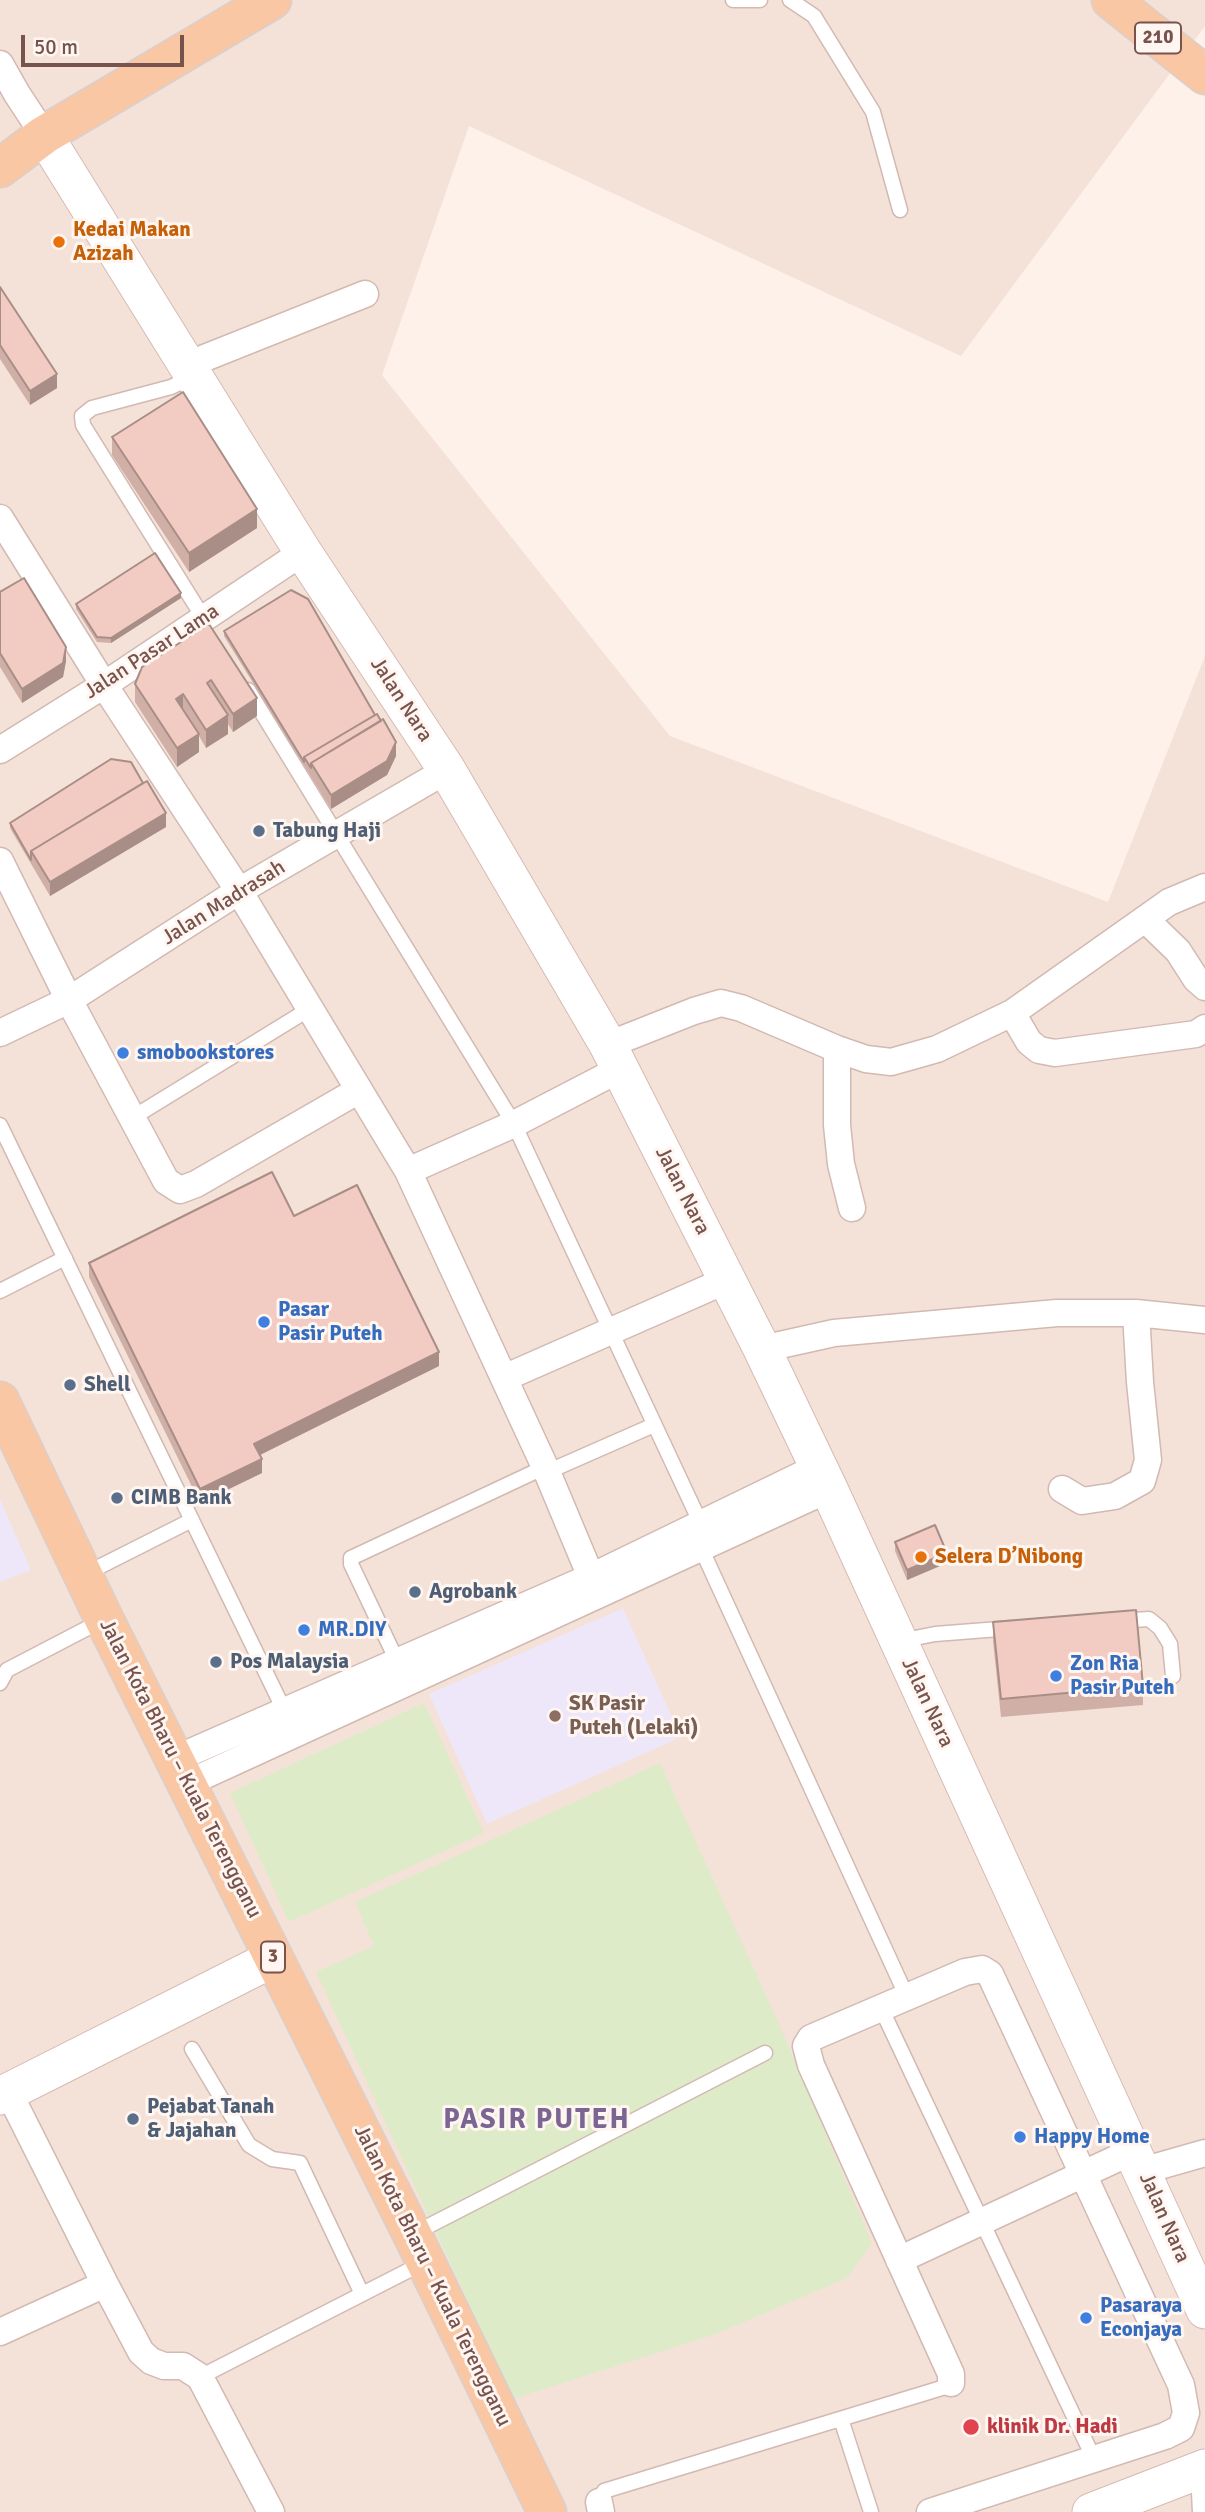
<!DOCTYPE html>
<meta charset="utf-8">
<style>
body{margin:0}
#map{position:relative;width:1205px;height:2512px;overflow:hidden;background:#fdf1ea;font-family:Signika,sans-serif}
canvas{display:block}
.scale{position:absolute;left:21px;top:35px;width:163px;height:32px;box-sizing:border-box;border:4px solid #78534d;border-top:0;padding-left:9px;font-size:21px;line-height:24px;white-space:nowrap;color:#78534d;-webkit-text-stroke:5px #fff6f1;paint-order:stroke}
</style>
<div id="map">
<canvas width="1205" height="2512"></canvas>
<div class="scale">50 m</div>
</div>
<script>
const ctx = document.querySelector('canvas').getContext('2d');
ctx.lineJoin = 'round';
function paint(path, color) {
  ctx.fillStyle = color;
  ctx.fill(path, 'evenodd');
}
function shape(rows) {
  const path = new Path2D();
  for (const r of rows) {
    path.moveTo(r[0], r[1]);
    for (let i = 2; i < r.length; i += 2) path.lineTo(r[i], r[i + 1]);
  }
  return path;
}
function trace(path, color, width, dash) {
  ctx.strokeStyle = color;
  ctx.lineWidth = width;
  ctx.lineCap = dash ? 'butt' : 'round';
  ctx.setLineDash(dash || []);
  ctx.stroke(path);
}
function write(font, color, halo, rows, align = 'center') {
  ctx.font = font + ' Signika,sans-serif';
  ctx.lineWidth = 6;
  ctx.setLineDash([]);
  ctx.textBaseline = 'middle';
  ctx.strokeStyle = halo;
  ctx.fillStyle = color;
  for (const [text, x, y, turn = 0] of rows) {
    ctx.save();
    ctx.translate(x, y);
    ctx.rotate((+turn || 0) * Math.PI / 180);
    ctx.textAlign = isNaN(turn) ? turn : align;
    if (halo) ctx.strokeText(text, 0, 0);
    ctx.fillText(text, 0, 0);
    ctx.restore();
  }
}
paint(shape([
 [0,0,1205,0,1205,26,961,356,469,126,382,375,670,736,1108,902,1205,656,1205,2512,0,2512]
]), '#f4e2d8');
paint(shape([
 [0,1499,31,1570,0,1582],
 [623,1608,681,1737,487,1824,429,1694]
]), '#eee6f9');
paint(shape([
 [424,1703,484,1833,289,1922,230,1793],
 [660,1763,779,2024,872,2243,847,2278,716,2334,513,2399,316,1972,374,1946,355,1902]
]), '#deebc8');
const service = shape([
 [733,0,760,0],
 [790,0,814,16,873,112,900,210],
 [194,376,171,387,92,408,82,416,83,425,206,622],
 [248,690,514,1124,701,1524],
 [132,1118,311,1008],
 [0,1125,285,1712],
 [0,1291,65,1258],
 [547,1472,654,1425],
 [701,1548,907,1997],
 [85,1574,192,1520],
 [1119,1621,1149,1619,1160,1628,1170,1644,1173,1676],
 [900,1641,935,1634,1012,1628],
 [398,1663,351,1564,351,1558,545,1467],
 [0,1683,7,1670,103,1620],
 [881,2008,1094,2459],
 [192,2049,249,2145,272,2159,300,2163,362,2294],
 [413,2234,765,2053],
 [200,2377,423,2263],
 [841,2419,871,2512],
 [1198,2472,1200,2512],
 [599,2502,604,2491,945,2387,951,2383]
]);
const minor = shape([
 [0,64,17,94,44,135],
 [187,365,365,294],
 [0,518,104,685,239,891,408,1171,545,1467,591,1577],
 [0,750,104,685,303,552],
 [0,861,69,1000,166,1181,180,1190,196,1184,359,1090],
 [1145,919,1178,951,1196,979,1205,987],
 [1012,1013,1029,1042,1039,1050,1055,1053,1196,1034,1205,1028],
 [0,1033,69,1000,239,891,447,770],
 [608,1045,694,1011,721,1003,741,1008,837,1049,866,1059,891,1062,937,1049,1012,1013,1169,902,1205,887],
 [837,1049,837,1125,841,1164,852,1208],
 [408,1171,514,1124,620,1069],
 [762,1349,834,1333,1057,1313,1136,1313,1205,1320],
 [504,1378,727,1280],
 [1062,1489,1082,1501,1115,1496,1142,1481,1148,1460,1140,1382,1136,1313],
 [175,1759,591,1577,818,1467],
 [188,1783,829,1489],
 [1142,2171,1205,2153],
 [899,2260,1133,2151],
 [105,2284,141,2352,151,2361,164,2366,183,2366,200,2377,271,2512],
 [0,2332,105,2284,8,2091],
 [599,2502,601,2512],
 [930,2512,1165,2436,1181,2428,1186,2413,1181,2385,990,1974,982,1969,965,1972,811,2038,806,2046,811,2065,951,2374,951,2383]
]);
const secondary = shape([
 [44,135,303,552,447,770,608,1045,762,1349,829,1489,1205,2310],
 [0,2096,274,1958],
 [1091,2512,1205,2468]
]);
const primary = shape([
 [1111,0,1205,75],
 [0,168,44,135,272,0],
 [0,1401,104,1619,412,2234,547,2512]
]);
trace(service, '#d2b9b2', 17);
trace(minor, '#d2b9b2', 29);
trace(secondary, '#d7bab2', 39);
trace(primary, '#d9cfcd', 41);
trace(service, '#fff', 14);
trace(minor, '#fff', 26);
trace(secondary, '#fff', 37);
trace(primary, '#fac7a4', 38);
paint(shape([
 [0,287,57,388,30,405,0,359],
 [112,437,257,528,189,572,112,455],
 [0,592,66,661,63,677,22,703,0,667],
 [181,598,111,643,97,642,76,609,76,604],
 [209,624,257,716,233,732,228,724,228,734,206,748,199,736,199,752,177,767,135,702,135,684],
 [224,631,396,756,387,775,331,809,224,636],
 [10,823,166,827,50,896,10,828],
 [294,1216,439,1366,259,1455,262,1473,200,1503,89,1277,89,1263],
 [895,1542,947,1563,907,1580,895,1551],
 [993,1622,1143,1686,1143,1705,1001,1717,993,1641]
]), '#d0afa7');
paint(shape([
 [57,374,57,388,30,405,30,391],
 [257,509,257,528,189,572,189,553],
 [181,593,181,598,111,643,111,638],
 [66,647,66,661,63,677,22,703,22,689],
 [183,694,183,712,176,699],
 [257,698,257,716,233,732,233,714],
 [228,715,228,734,206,748,206,730],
 [199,734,199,752,177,767,177,748],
 [396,742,396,756,387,775,331,809,331,795],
 [166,813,166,827,50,896,50,882],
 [439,1352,439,1366,254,1458,254,1444],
 [262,1459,262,1473,200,1503,200,1489],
 [947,1553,947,1563,907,1580,907,1570]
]), '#a98e88');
const building = shape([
 [0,287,57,374,30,391,0,345,0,287],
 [183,392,257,509,189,553,112,437,183,392],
 [155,553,181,593,111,638,97,637,76,604,155,553],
 [24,578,66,647,63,663,22,689,0,653,0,592,24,578],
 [291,590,308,599,375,715,304,757,304,762,224,631,291,590],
 [209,624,257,698,233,714,211,680,207,683,228,715,206,730,183,694,176,699,199,734,177,748,135,684,142,667,209,624],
 [377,714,381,721,311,763,311,768,304,757,377,714],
 [383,719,396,742,387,761,331,795,311,763,383,719],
 [111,759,131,762,143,783,31,851,31,860,10,823,111,759],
 [147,781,166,813,50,882,31,851,147,781],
 [272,1172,294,1216,357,1185,439,1352,254,1444,262,1459,200,1489,89,1263,272,1172],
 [935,1525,947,1553,907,1570,895,1542,935,1525],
 [1136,1610,1143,1686,1001,1699,993,1622,1136,1610]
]);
paint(building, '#f2cbc2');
trace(building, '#a98e88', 2);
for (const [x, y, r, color] of [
 [59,242,7,"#e8710a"],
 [259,831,7,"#5c6f8a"],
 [123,1053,7,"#3f7fe0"],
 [264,1322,7,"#3f7fe0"],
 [70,1385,7,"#5c6f8a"],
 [117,1498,7,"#5c6f8a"],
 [921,1557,7,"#e8710a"],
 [415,1592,7,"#5c6f8a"],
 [304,1630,7,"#3f7fe0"],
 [216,1662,7,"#5c6f8a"],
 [1056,1676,7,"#3f7fe0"],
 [555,1716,7,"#8d6e63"],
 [133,2119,7,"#5c6f8a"],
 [1020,2137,7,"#3f7fe0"],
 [1086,2318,7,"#3f7fe0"],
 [971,2427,9,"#e0444e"]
]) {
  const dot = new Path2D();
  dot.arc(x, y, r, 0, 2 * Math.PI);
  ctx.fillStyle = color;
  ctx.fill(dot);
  trace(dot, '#fff6f1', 2.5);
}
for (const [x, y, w] of [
 [1158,38,46],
 [273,1957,24]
]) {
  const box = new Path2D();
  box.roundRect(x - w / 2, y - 15.5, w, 31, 5);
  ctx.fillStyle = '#fff6f1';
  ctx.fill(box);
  trace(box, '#78534d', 2);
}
write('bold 19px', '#78534d', null, [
 ["210",1158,38],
 ["3",273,1957]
]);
write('bold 21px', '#c56008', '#fff6f1', [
 ["Kedai Makan",73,230],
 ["Azizah",73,254],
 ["Selera D’Nibong",935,1557]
], 'left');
write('21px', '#78534d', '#fff6f1', [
 ["Jalan Pasar Lama",152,652,-33],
 ["Jalan Nara",401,700,57],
 ["Jalan Madrasah",224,903,-32],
 ["Jalan Nara",682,1191,63],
 ["Jalan Nara",927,1703,65],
 ["Jalan Kota Bharu – Kuala Terengganu",180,1769,63],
 ["Jalan Nara",1164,2218,66],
 ["Jalan Kota Bharu – Kuala Terengganu",432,2276,64]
]);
write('bold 21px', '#4e5e75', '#fff6f1', [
 ["Tabung Haji",273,831],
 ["Shell",84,1385],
 ["CIMB Bank",131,1498],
 ["Agrobank",429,1592],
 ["Pos Malaysia",230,1662],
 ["Pejabat Tanah",147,2107],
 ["& Jajahan",147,2131]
], 'left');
write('bold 21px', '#366cbe', '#fff6f1', [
 ["smobookstores",137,1053],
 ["Pasar",278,1310],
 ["Pasir Puteh",278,1334],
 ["MR.DIY",318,1630],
 ["Zon Ria",1070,1664],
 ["Pasir Puteh",1070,1688],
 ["Happy Home",1034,2137],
 ["Pasaraya",1100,2306],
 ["Econjaya",1100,2330]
], 'left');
write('bold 21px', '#785e54', '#fff6f1', [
 ["SK Pasir",569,1704],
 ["Puteh (Lelaki)",569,1728]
], 'left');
write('bold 21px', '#be3a42', '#fff6f1', [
 ["klinik Dr. Hadi",987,2427]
], 'left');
ctx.letterSpacing = '2px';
write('bold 28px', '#7a6593', '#fff6f1', [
 ["PASIR PUTEH",537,2121]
]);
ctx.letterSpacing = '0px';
</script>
